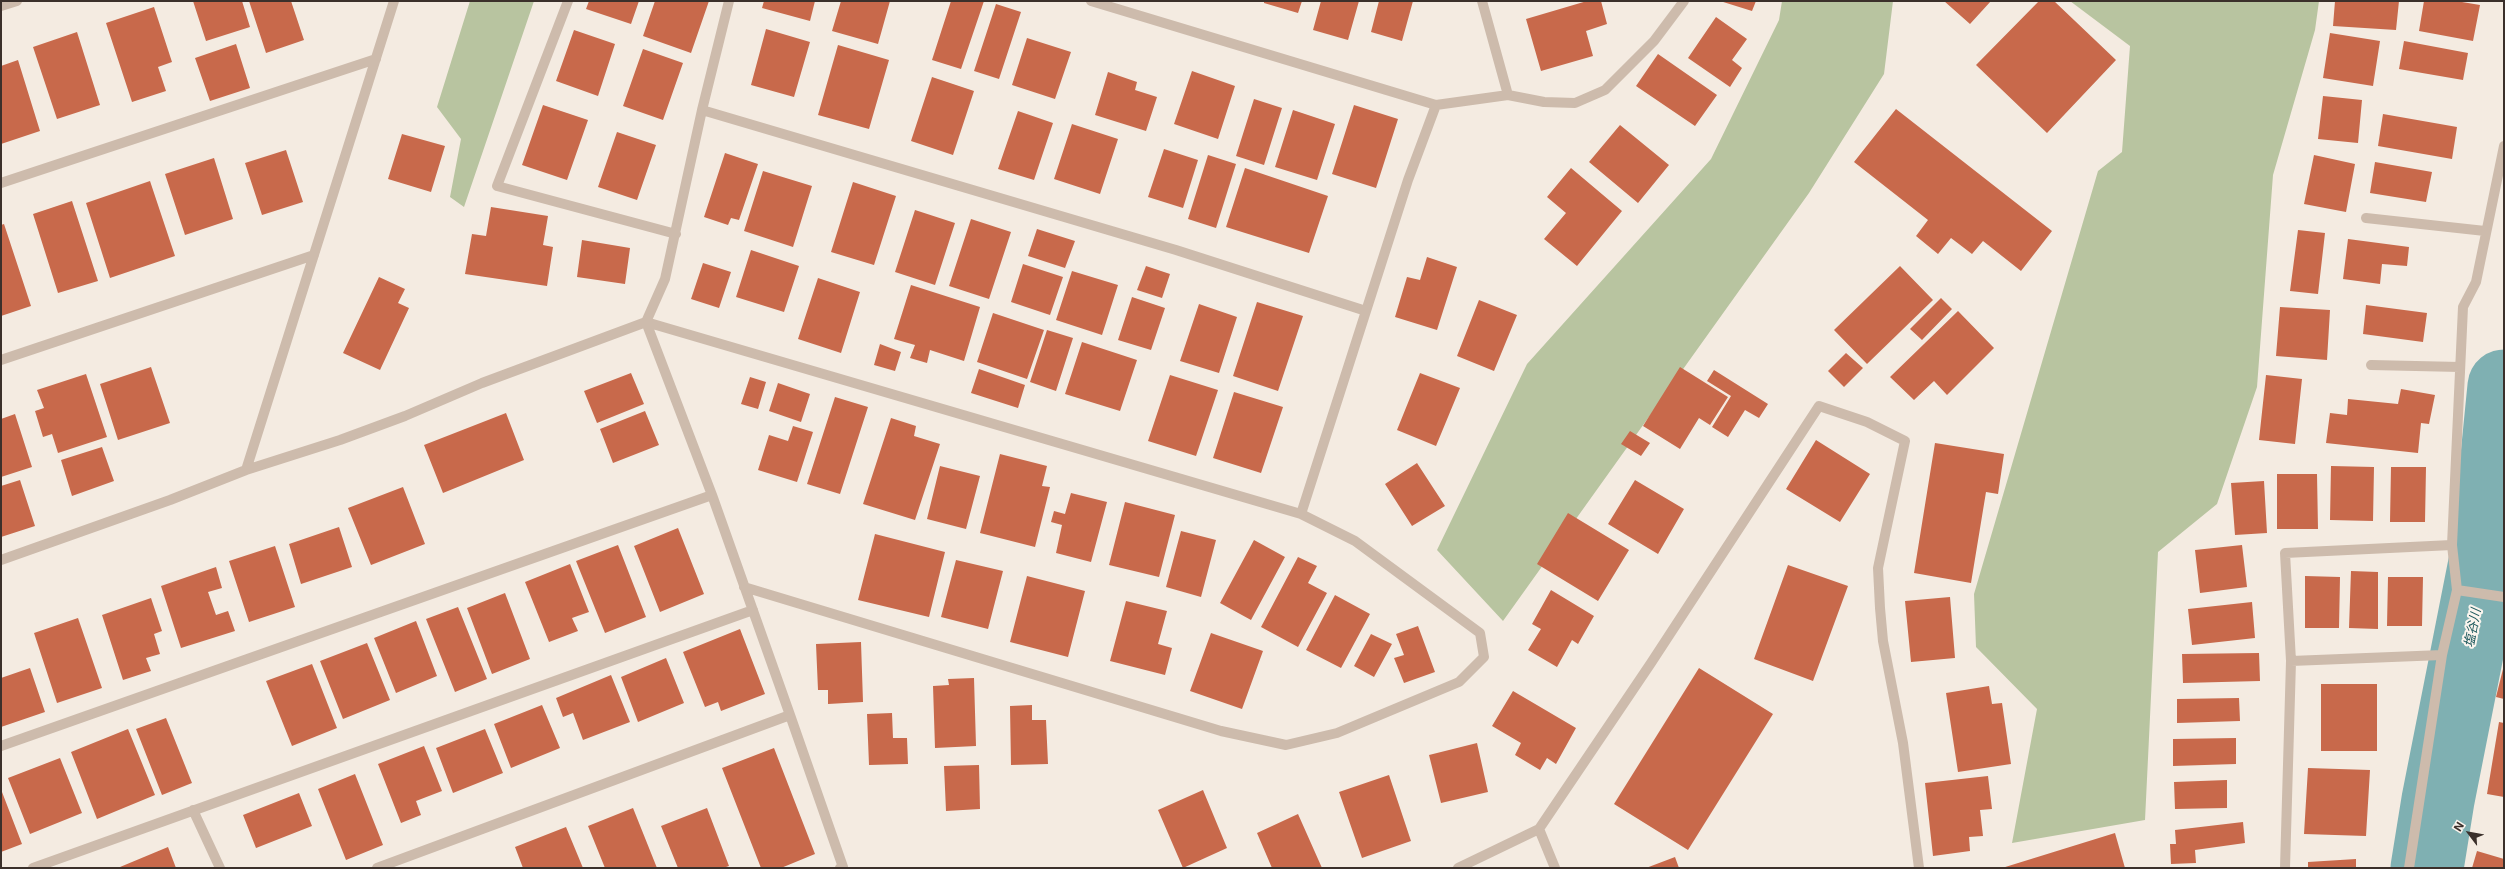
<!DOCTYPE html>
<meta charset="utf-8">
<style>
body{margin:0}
#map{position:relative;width:2505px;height:869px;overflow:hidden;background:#f4ebe1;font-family:Inter,sans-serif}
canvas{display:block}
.frame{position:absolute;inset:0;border:2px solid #3b302b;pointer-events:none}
.north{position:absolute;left:2449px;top:813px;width:40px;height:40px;-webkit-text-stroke:3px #fbf5ee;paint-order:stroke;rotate:302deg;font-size:11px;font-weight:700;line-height:16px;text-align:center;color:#3b302b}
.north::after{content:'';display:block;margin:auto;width:14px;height:18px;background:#3b302b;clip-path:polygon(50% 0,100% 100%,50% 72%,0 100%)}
</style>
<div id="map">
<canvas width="2505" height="869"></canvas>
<div class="frame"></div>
<div class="north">N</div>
</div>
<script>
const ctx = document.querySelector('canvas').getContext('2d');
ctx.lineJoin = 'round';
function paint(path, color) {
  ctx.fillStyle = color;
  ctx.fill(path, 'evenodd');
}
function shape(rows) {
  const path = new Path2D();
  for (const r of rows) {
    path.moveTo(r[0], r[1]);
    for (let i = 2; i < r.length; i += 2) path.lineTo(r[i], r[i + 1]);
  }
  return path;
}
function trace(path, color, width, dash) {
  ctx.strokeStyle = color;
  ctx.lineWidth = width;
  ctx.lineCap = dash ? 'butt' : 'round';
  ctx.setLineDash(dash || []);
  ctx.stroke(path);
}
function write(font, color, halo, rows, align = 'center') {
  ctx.font = font + ' Inter,"Noto Sans JP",sans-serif';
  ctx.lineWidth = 4;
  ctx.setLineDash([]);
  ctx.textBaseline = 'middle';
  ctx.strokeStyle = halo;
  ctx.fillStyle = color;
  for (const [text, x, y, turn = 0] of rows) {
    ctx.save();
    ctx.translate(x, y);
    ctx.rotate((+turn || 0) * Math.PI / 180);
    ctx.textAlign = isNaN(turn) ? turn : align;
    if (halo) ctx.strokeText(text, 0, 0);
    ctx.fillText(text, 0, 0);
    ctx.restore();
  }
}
paint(shape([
 [470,1,534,1,464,207,450,197,461,139,437,107],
 [1782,1,1893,1,1884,74,1809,193,1503,621,1437,550,1527,364,1711,159,1779,20],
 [2070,1,2319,1,2315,30,2273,175,2257,387,2217,504,2158,552,2145,820,2012,843,2037,709,1976,647,1974,594,2098,171,2122,152,2130,46]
]), '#b8c4a0');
trace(shape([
 [2427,868,2438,800,2488,547,2504,386]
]), '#7fb0b2', 73);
paint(shape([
 [193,1,242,1,250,27,206,41],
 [249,1,291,1,304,40,266,53],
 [589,1,639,1,631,24,586,9],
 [655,1,709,1,691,53,643,36],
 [764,1,815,1,810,21,762,8],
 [841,1,890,1,878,44,832,31],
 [951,1,984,1,961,69,932,60],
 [1264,1,1302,1,1298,13,1264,3],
 [1321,1,1359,1,1348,40,1313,30],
 [1379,1,1413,1,1402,41,1371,32],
 [1587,1,1601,1,1607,24,1586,31,1593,56,1541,71,1526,19],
 [1720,1,1756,1,1752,11],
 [1944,1,1991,1,1970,24],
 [2039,1,2054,1,2116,60,2047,133,1976,65],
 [2335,1,2399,1,2396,30,2333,26],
 [2424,1,2456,1,2480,5,2473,41,2419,31],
 [996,4,1021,12,999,79,974,71],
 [154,7,172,62,158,67,166,91,132,102,106,23],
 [1716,17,1747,39,1732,60,1742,68,1730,87,1688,58],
 [766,29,810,42,794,97,751,85],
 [574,30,615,44,598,96,556,81],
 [77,32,100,105,57,119,33,47],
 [2330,33,2380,41,2373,86,2323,78],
 [1027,38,1071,52,1055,99,1012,85],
 [2404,41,2468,53,2463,80,2399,69],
 [236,44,250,88,210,101,195,58],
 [838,45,889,60,869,129,818,115],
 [643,49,683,63,663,120,623,106],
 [1658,54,1717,95,1695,126,1636,86],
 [18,60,40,131,1,144,1,66],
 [1192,71,1235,86,1218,139,1174,124],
 [1108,72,1137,82,1135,90,1157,97,1146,131,1095,115],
 [932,77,974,91,953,155,911,141],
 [2323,96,2362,100,2358,143,2318,139],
 [1254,99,1282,108,1264,165,1236,156],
 [543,105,588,120,567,180,522,165],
 [1354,105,1398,119,1376,188,1332,174],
 [1896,109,2052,231,2021,271,1983,241,1972,254,1951,238,1938,254,1916,236,1928,220,1854,162],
 [1293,110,1335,124,1317,180,1275,167],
 [1018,111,1053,123,1034,180,998,169],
 [2383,114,2457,127,2452,159,2378,146],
 [1072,124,1118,139,1100,194,1054,179],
 [1620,125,1669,165,1638,203,1589,162],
 [617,132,656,145,637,200,598,187],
 [402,134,445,146,431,192,388,179],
 [1164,149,1198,160,1183,208,1148,197],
 [286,150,303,202,262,215,245,163],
 [725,153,758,164,739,220,731,218,728,225,704,217],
 [1208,155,1236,164,1216,228,1188,219],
 [2314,155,2355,164,2346,212,2304,204],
 [214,158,233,219,185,235,165,174],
 [2375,162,2432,172,2426,202,2370,193],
 [1245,168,1328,196,1309,253,1226,227],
 [1571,168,1622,211,1577,266,1544,239,1566,213,1547,197],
 [763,171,812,186,793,247,744,231],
 [150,181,175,256,110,278,86,203],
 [853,182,896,196,874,265,831,252],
 [72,201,98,281,58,293,33,214],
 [491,207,548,216,543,245,553,247,547,286,465,274,472,234,486,236],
 [915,210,955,223,935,285,895,272],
 [971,219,1011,232,989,299,949,286],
 [4,224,31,306,1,316,1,225],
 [1037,229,1075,241,1065,268,1028,256],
 [2298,230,2325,233,2318,294,2290,291],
 [2348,239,2409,247,2407,266,2382,264,2380,284,2343,279],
 [582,240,630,248,625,284,577,277],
 [751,250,799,266,784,312,736,297],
 [1427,257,1457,267,1437,330,1395,317,1407,277,1420,280],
 [703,263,731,272,719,308,691,299],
 [1023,264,1063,277,1050,315,1011,302],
 [1146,266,1170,274,1162,298,1137,290],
 [1900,266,1933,300,1867,364,1834,330],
 [1072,271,1118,285,1102,335,1056,320],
 [379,277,405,289,398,303,409,308,380,370,343,353],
 [818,278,860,292,841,353,798,339],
 [911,285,980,307,964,361,930,350,927,363,910,358,915,345,894,339],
 [1132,297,1165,308,1151,350,1118,340],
 [1941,298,1952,309,1922,340,1910,329],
 [1479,300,1517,315,1494,371,1457,356],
 [1257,302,1303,316,1278,391,1233,376],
 [1199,304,1237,317,1219,373,1180,361],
 [2366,305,2427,313,2423,342,2363,334],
 [2280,307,2330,310,2327,360,2276,356],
 [1958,311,1994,348,1947,395,1934,381,1914,400,1890,377],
 [993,313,1044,330,1027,379,977,362],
 [1047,330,1073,338,1056,391,1030,382],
 [1082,342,1137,360,1120,411,1065,394],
 [880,344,901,352,895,371,874,365],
 [1846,353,1863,368,1844,387,1828,371],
 [151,367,170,423,118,440,100,384],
 [1680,367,1728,397,1710,425,1699,418,1680,449,1643,426],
 [979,369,1025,385,1018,408,971,393],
 [1714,370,1768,404,1759,418,1745,410,1728,437,1712,427,1731,396,1707,381],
 [631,373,644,404,597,423,584,391],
 [1420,373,1460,388,1436,446,1397,430],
 [86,374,107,437,58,453,52,434,43,437,35,411,44,408,37,390],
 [1170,375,1218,390,1196,456,1148,441],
 [2266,375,2302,379,2295,444,2259,440],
 [750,377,766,382,758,409,741,404],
 [778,383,810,394,801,422,769,411],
 [2401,389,2435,395,2429,424,2421,423,2418,453,2326,443,2330,413,2347,415,2348,399,2398,404],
 [1234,392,1283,407,1261,473,1213,458],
 [835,397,868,407,840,494,807,484],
 [645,411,659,445,613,463,600,429],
 [506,413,524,460,443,493,424,445],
 [15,414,32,467,1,477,1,419],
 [891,418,916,426,914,436,940,444,915,520,863,504],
 [793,426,813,432,797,482,758,470,769,435,788,441],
 [1630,431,1650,443,1641,456,1621,444],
 [1816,440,1870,474,1840,522,1786,489],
 [1935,443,2004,454,1998,494,1986,492,1971,583,1914,573],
 [102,447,114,481,72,496,61,460],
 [1000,454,1047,466,1042,486,1050,487,1035,547,980,533],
 [1417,463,1445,506,1412,526,1385,484],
 [940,466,980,476,966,529,927,519],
 [2331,466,2374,467,2373,521,2330,520],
 [2391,467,2426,467,2425,522,2390,522],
 [2277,474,2317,474,2318,529,2277,529],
 [20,480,35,526,1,537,1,486],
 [1635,480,1684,509,1658,554,1608,524],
 [2264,481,2267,533,2235,535,2231,483],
 [403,487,425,544,371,565,348,508],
 [1071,493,1107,502,1091,562,1056,553,1062,525,1051,522,1054,511,1065,514],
 [1125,502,1175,515,1159,577,1109,565],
 [1568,513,1629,550,1598,601,1537,564],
 [339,527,352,567,301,584,289,544],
 [678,528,704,594,660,612,634,546],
 [1181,531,1216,540,1201,597,1166,587],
 [875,534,945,552,929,617,858,600],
 [1254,540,1285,557,1251,620,1220,603],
 [618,545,646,617,605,633,576,561],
 [2242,545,2247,587,2200,593,2195,550],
 [275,546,295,607,249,622,229,561],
 [1298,557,1317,566,1308,583,1327,593,1298,647,1261,627],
 [956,560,1003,571,988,629,941,617],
 [570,564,589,612,572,618,578,631,549,642,525,582],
 [1788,565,1848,586,1813,681,1754,659],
 [216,567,222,588,208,592,216,615,228,611,235,631,181,648,161,586],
 [2351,571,2378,572,2378,629,2349,628],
 [1027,576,1085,591,1068,657,1010,642],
 [2305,576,2340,577,2339,628,2305,628],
 [2388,577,2423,577,2422,626,2387,626],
 [1551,590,1594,616,1578,644,1572,640,1557,667,1528,650,1541,629,1532,624],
 [505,593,530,659,492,674,467,608],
 [1335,595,1370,614,1341,668,1306,650],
 [1950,597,1955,658,1911,662,1905,601],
 [151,598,162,631,154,634,160,654,146,658,151,671,123,680,102,615],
 [1126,601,1167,611,1158,644,1172,648,1165,675,1110,661],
 [2252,602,2255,638,2192,645,2188,609],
 [458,607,487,679,455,692,426,619],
 [78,618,102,688,57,703,34,633],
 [416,621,437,676,396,693,374,638],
 [1418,626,1435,672,1404,683,1394,658,1404,655,1396,634],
 [740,629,765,694,721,711,718,702,705,707,683,652],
 [1211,633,1263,651,1242,709,1190,691],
 [1371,634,1392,644,1374,677,1354,666],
 [861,642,863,702,828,704,828,690,818,690,816,644],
 [367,643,390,700,343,719,320,661],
 [2259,653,2260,681,2183,683,2182,654],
 [666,658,684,703,638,722,621,677],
 [312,664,337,728,292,746,266,681],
 [2504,665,2504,699,2496,697],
 [30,668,45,712,1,727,1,678],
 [1699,668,1773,714,1688,850,1614,804],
 [611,675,630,722,583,740,573,713,563,717,556,698],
 [974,678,976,746,935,748,933,686,949,685,948,679],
 [2321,684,2377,684,2377,751,2321,751],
 [1989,686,1992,704,2002,703,2011,764,1958,772,1946,693],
 [1513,691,1576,728,1556,764,1547,758,1540,770,1515,755,1521,743,1492,726],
 [2239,698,2240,721,2177,723,2177,699],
 [542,705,560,748,511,768,494,724],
 [1032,705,1032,720,1046,720,1048,764,1011,765,1010,706],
 [892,713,893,738,907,738,908,764,869,765,867,714],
 [166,718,192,783,162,795,136,729],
 [2499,722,2504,723,2504,797,2487,794],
 [128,729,155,795,97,819,71,752],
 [485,729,503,773,453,793,436,748],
 [2236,738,2236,764,2173,766,2173,739],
 [1477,743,1488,792,1441,803,1429,755],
 [424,746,442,791,416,801,421,815,401,823,378,764],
 [774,748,815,854,781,868,761,868,722,768],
 [60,758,82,813,30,834,8,778],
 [979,765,980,809,946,811,944,766],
 [2308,768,2370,770,2366,836,2304,834],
 [355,774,383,845,346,860,318,789],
 [1389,775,1411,841,1362,858,1339,792],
 [1988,776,1992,809,1980,810,1983,836,1969,837,1970,851,1933,856,1925,783],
 [2227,780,2227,808,2175,809,2174,782],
 [1203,790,1227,848,1183,868,1158,810],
 [2,792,22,844,1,852,1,793],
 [299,793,312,826,256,848,243,815],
 [633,808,657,868,605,868,588,826],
 [707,808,729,866,723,868,678,868,661,826],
 [1298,814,1322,868,1272,868,1257,833],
 [2243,822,2245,843,2195,850,2196,863,2171,864,2170,844,2176,844,2175,830],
 [566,827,583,868,523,868,515,847],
 [2115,833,2125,868,2002,868],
 [168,847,176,868,120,868,120,867],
 [2477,851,2504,859,2504,868,2472,868],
 [1675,857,1679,868,1646,868],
 [2356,859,2356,868,2308,868,2308,862]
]), '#c8694b');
trace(shape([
 [568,1,497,186,676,234],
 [729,1,702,110,665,279,646,322,712,495,790,715,843,867,840,868],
 [1091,1,1436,105,1508,95,1544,102,1575,103,1605,90,1654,41,1684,1],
 [1482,1,1508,95],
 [1,6,17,1],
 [702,110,1176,250,1366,311],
 [1,183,376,59],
 [2366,218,2485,231],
 [1,360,314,255],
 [2371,365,2460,367],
 [246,470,394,1],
 [1301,514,1408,180,1436,105],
 [1,560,170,500,246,470,340,440,405,416,482,383,646,322,1301,514,1355,541,1480,633,1484,657,1459,682,1337,733,1286,745,1221,731,744,587],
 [2457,590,2504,597],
 [2291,661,2442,655],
 [1,746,712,495],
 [193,810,220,868],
 [33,868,753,610],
 [377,868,790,715],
 [1458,868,1539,829],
 [1555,868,1539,829,1651,663,1819,406,1867,422,1905,441,1878,568,1880,608,1883,641,1903,743,1919,868],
 [2285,868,2291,661,2285,553,2452,545],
 [2409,868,2442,655,2457,590,2452,545,2463,307,2476,282,2504,146]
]), '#cdbbac', 10);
write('italic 13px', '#1f5a5e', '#fbf5ee', [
 ["塩谷川",2473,628,-79]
]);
</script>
